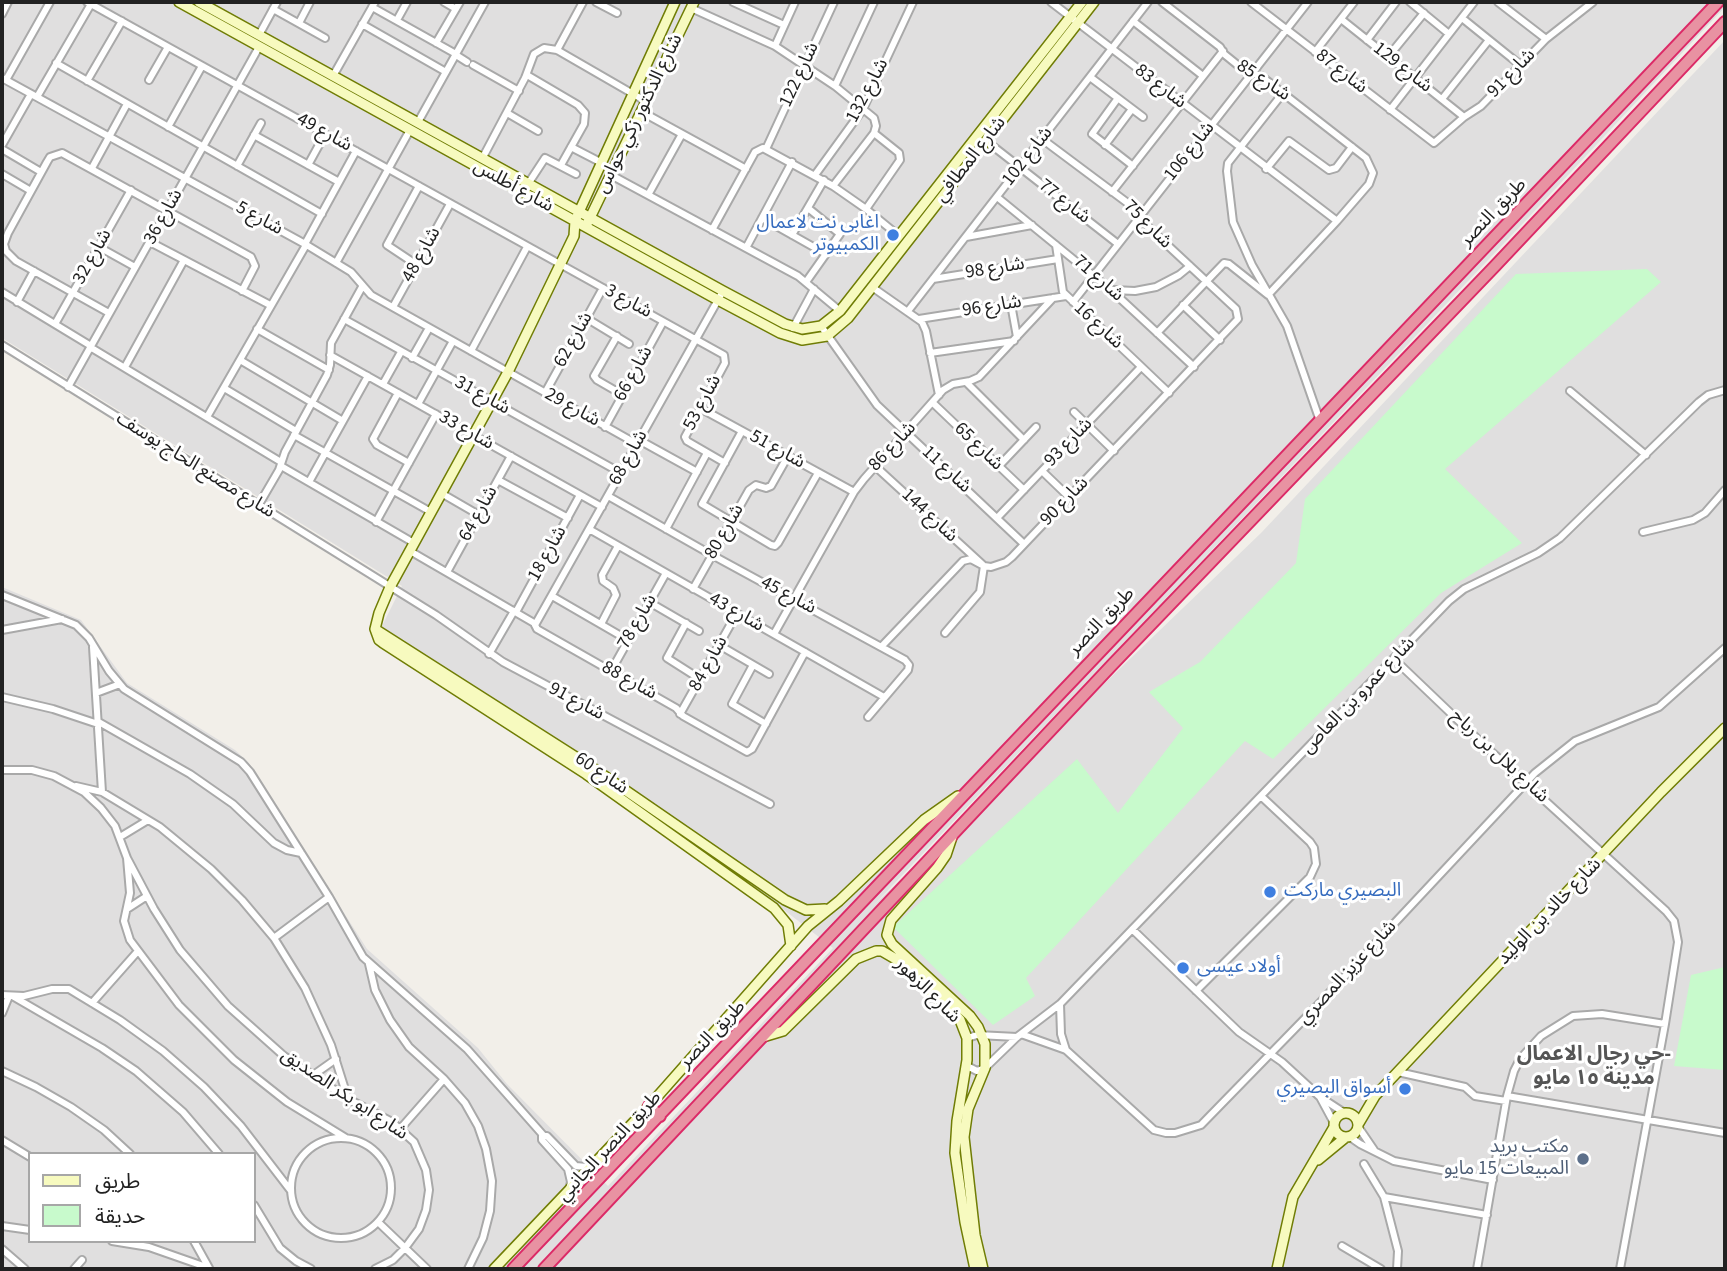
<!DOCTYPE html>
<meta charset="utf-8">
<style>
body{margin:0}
#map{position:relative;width:1727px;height:1271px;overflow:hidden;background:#f2efe9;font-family:"Source Sans 3","Noto Sans Arabic",sans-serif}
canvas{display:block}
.frame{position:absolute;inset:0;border:4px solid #222;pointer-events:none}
.legend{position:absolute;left:28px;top:1152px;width:228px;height:91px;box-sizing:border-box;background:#fff;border:2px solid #a7a7a7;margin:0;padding:9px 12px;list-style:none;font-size:21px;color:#222}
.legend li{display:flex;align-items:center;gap:14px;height:35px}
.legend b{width:35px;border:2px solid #a7a7a7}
</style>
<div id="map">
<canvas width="1727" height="1271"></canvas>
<div class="frame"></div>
<ul class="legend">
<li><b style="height:9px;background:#f7fabf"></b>طريق</li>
<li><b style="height:19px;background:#c8facc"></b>حديقة</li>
</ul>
</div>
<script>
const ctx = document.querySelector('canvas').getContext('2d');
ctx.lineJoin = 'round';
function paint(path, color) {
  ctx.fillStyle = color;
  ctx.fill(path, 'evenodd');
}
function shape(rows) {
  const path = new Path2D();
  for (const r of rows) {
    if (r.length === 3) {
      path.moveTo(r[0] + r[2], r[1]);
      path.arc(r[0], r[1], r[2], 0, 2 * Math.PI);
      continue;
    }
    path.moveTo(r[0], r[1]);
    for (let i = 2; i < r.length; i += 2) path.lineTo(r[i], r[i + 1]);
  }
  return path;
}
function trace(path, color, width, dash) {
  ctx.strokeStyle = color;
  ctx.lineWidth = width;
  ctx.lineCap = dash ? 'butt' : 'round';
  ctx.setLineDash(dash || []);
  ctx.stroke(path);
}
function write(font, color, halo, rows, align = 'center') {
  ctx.font = font + ' "Source Sans 3","Noto Sans Arabic",sans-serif';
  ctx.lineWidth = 6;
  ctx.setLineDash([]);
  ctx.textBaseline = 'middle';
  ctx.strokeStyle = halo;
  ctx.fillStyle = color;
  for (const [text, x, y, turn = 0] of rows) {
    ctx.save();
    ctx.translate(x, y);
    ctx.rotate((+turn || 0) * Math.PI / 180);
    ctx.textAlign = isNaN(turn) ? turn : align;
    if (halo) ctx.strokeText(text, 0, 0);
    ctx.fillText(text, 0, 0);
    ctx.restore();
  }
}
paint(shape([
 [2,2,1725,2,1725,7,1529,217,873,906,1261,533,1725,40,1725,1269,2,1269,2,587,81,620,127,683,235,750,248,762,367,949,478,1048,507,1084,608,1186,833,948,743,878,588,771,379,632,402,586,2,338],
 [30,1154,254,1154,254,1241,30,1241]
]), '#e0dfdf');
paint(shape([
 [1647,269,1661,282,1445,469,1522,543,1441,593,1273,759,1245,741,1026,978,1035,996,993,1025,893,927,1077,759,1118,813,1183,728,1149,692,1200,662,1296,563,1305,499,1516,274],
 [1725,967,1725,1070,1674,1066,1691,975]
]), '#c8facc');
const street = shape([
 [87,2,724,355,725,363,685,437,687,441,725,463],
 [444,2,456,9],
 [596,2,617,13],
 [733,2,784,25],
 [1051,2,1337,221],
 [1251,2,1434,143,1464,117,1481,106,1546,39,1593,2],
 [1410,2,1449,34],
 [1498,2,1546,39],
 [372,7,456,54],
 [691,8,775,46,835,86,874,118,876,126,874,133,833,186],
 [273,9,325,38],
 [2,14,8,2],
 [1462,18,1519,64],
 [1341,19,1464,117],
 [397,20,407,2],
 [1133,21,1203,76],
 [299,23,310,2],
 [362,24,446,72],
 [259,35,277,2],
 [1367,40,1396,2],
 [436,43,460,2],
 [775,46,795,2],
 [557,50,583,2],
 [1315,52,1354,2],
 [456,55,467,62],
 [1388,57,1424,13],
 [56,63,322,214],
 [473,65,519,91],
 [527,75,578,105,585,113,584,124,561,165],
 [333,76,375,2],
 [1090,77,1143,117],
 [2,78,305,244,351,272,371,295,637,444],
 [6,80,50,2],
 [149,80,168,47],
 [87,81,122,21],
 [835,86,874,2],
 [1283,93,1228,163,1227,171,1233,222,1252,265,1287,326,1320,421],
 [37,97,91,4],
 [1118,98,1092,134,1133,166],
 [1442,99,1489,40],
 [1390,110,1474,2],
 [642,112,746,169],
 [507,113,538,131],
 [418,122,485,2],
 [168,127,202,66],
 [254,135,339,182],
 [985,140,1118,244],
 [2,145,31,94],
 [1105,145,1132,109],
 [571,147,602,163],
 [2,149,41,172],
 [766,149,834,2],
 [482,159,525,78,534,54,544,48,557,50,647,102],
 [308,165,325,134],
 [237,166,261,123],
 [92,168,127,104],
 [1266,169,1289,141,1329,170,1336,168,1352,147],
 [2,174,31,191],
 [611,175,798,276,840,311],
 [815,175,863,109,913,2],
 [528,184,545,158,576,174],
 [1112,192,1223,51],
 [648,195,682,134],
 [997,197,1111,290,1194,367],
 [866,209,900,160,899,153,874,133],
 [762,218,826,254],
 [712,230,755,152,763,148,833,186,866,209,899,236],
 [792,235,824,180],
 [966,237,1032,225],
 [150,242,270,305],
 [305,244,356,151],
 [1056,245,1063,292,1169,393],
 [99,247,135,267],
 [746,248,792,162],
 [6,251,4,244,8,233,47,162,50,157,62,153,251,257,255,266,242,291],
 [6,251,16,261,109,313],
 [336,263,410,130],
 [417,265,387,245,419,186],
 [933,279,1058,259],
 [806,282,840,234,808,208],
 [872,287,922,322,926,331,939,395],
 [1113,290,1135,291,1156,287,1179,275,1190,266],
 [2,292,91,346],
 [17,302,34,271],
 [1073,302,1308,2],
 [1011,304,1017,337],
 [1183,305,1220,340],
 [393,307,450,204],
 [908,311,1148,2],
 [586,318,629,344],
 [344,319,621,473],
 [919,319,1066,296],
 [55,324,131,190],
 [821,326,877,405,1024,544],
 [793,328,814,289],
 [257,329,329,370],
 [1157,333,1224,263,1229,264,1268,295,1337,221,1369,184,1373,173,1366,158,1261,76,1245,71,1224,54,1220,47,1162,2],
 [617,336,594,376,597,380,623,395],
 [2,345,436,615,503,662,770,804],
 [90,347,281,462],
 [471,351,527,247],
 [930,353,1014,341],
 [330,355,602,507],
 [412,358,429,328],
 [240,360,343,421],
 [125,367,184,260],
 [966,382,1024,440],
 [383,384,401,352],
 [68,387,259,47],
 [224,388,296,431],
 [1570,391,1646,455],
 [398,393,373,439,377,445,409,463],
 [545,393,603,288],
 [933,403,1024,490],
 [418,404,453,341],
 [700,408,854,492],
 [1074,412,1114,451],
 [207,417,306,245],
 [605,427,663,322],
 [742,431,702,504,771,545,775,546,778,543,818,473],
 [294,435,431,512],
 [639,440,697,472],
 [281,466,414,543],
 [875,466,984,566,980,592,945,633],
 [999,466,1036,427],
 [1042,471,1069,497],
 [498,480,568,518],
 [309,482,368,376],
 [441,493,479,515],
 [608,496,712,555,905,660,909,665,908,670,868,717],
 [258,506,279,470,285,452,327,375,330,365,331,343,362,287],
 [997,518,1141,367],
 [376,522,436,414],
 [589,529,884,697],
 [666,529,707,453],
 [1643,532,1693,520,1705,513,1725,490],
 [410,551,534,623,537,629,676,708,683,716,747,752,752,749,805,652],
 [447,572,511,456],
 [693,589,749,490,756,485,766,488,771,486,788,456],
 [2,595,76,625,89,638,109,671,124,689,241,762,250,772,329,897,363,957,467,1049,543,1135],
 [552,596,628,640],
 [649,602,699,631],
 [516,612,580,495],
 [686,623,667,658,700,679],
 [601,624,616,595,613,588,603,581,602,575,618,546],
 [535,625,723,291],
 [2,630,62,619],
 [774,634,854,492,864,479,943,390,953,384,970,381,979,377,1053,298],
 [719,645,769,674],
 [93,647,102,792],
 [881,647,963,561,971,559,984,566,991,567,1006,562,1012,557,1238,319,1236,309,1147,226,1137,210,1042,139],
 [489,654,514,611],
 [1394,659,1485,746,1666,911,1674,921,1678,942,1665,1024,1620,1269],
 [753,665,732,704,766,724],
 [611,671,666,573],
 [96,693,120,684],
 [2,697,53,709,98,724],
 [680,714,737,613],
 [97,721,190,774,233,804,274,843,287,850,301,853],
 [2,770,32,770,54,776,84,792,101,808,115,826,127,858,130,893,124,921,130,940,179,1005,234,1060,287,1102,346,1138],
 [76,786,102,792,160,827,211,869,242,900,274,938,305,988,331,1045,348,1099],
 [120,837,148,820],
 [127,858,154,909,180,950,228,1006,284,1056,348,1099,392,1122,414,1142,426,1170,429,1190,426,1210,419,1229,405,1248,393,1260,375,1269],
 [127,909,147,896],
 [1133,930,1239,1032,1282,1062,1320,1097,1343,1112],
 [274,938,329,897],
 [369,964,375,990,390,1020,409,1047,444,1079,465,1103,478,1126,486,1149,492,1181,490,1211,483,1238,468,1269],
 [1196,991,1310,877,1316,864,1314,848,1310,842,1262,797],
 [2,995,24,996,52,989,69,989,120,1020,163,1051,204,1087,241,1126,291,1191],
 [14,997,102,1048,136,1071,183,1112,219,1154],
 [92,1003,138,951],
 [1060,1004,1061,1034,1066,1050],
 [2,1013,9,996],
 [1021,1034,1066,1050,1154,1130,1166,1133,1175,1133,1201,1125,1316,1007,1535,773,1575,741,1659,707,1725,648],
 [967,1038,977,1035,1017,1037],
 [967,1066,977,1071,985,1068,1017,1037,1060,1004,1449,601,1464,589,1538,553,1560,538,1699,402,1708,395,1725,390],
 [2,1071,36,1087,71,1107,104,1130,130,1154],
 [1398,1072,1465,1087,1475,1096,1506,1101],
 [312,1076,336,1059],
 [1507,1096,1725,1133],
 [1320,1097,1334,1123],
 [401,1128,444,1079],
 [1359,1128,1374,1150],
 [1350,1137,1360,1144,1394,1161,1493,1180],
 [341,1188,50],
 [2,1140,30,1157],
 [1364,1164,1384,1197,1487,1215],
 [569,1189,571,1182,568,1169,542,1140,542,1136,547,1136,576,1166,586,1167,592,1165],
 [1384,1197,1398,1251,1397,1269],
 [254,1205,280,1248,296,1261,311,1269],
 [378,1222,427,1269],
 [2,1226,30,1230],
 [112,1241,149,1247,209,1268],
 [194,1241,209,1268],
 [1342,1246,1381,1269],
 [2,1249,25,1269],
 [74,1269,82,1260],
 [1477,1269,1507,1096,1514,1071,1520,1059,1541,1036,1573,1016,1602,1014,1665,1024]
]);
const secondary = shape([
 [179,2,718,300,780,333,802,340,827,336,848,318,1094,2],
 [199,2,723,291,785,324,802,329,821,326,840,311,1082,2],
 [675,2,579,212,575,221,574,236,508,372,390,587,379,613,375,629,379,640,383,643,586,774,774,908,788,925,791,946],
 [588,222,694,2],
 [375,629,590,766,785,900,806,910,825,909],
 [952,837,946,855,937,868,891,920,887,935,892,944,970,1016,978,1027,985,1044,985,1068,968,1109,964,1137,975,1235,983,1269],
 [763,1037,783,1031,856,959,876,951,882,951,894,958,955,1014,960,1020,967,1038,967,1060,957,1121,955,1153,965,1222,975,1269],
 [1346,1125,12],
 [1359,1123,1375,1096,1661,792,1725,728],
 [1318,1160,1346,1137],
 [494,1269,649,1106,808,926,839,901,924,820,958,796],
 [1277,1269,1293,1197,1334,1127]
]);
const highway = shape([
 [649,1106,660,1116],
 [513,1269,1718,2],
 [544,1269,1112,665,1495,266,1725,22]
]);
trace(street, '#a9a9a9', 10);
trace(secondary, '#707d05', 12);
trace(highway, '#dc2a67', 14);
trace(street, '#fff', 6);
trace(secondary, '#f7fabf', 9);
trace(highway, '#e892a2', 10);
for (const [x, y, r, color] of [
 [893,235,7,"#3f7fe0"],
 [1270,892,7,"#3f7fe0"],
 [1183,968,7,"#3f7fe0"],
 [1405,1089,7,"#3f7fe0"],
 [1583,1159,7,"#5c6f8a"]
]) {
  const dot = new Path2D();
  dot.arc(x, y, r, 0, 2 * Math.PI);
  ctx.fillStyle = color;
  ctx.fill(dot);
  trace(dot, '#fff', 2.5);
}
write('19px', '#222', '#fff', [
 ["شارع 129",1402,68,38],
 ["شارع 87",1341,72,38],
 ["شارع 91",1512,74,-46],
 ["شارع 122",800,75,-65],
 ["شارع 85",1263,81,33],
 ["شارع 83",1160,87,38],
 ["شارع 132",868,91,-62],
 ["شارع الدكتور زكي حواس",640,114,-64],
 ["شارع 49",324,133,29],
 ["شارع 106",1190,152,-52],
 ["شارع 102",1028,157,-52],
 ["شارع المطافي",971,160,-52],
 ["شارع أطلس",513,187,29],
 ["شارع 77",1064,202,38],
 ["طريق النصر",1494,213,-46],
 ["شارع 36",164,217,-61],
 ["شارع 5",259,219,29],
 ["شارع 75",1147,225,45],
 ["شارع 48",422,255,-61],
 ["شارع 32",93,257,-61],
 ["شارع 98",995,269,-9],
 ["شارع 71",1098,279,41],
 ["شارع 3",628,302,29],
 ["شارع 96",992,307,-9],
 ["شارع 16",1098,326,43],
 ["شارع 62",574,340,-61],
 ["شارع 66",634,374,-61],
 ["شارع 31",482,396,29],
 ["شارع 53",703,403,-62],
 ["شارع 29",572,408,29],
 ["شارع 33",466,431,30],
 ["شارع 93",1069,443,-46],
 ["شارع 86",893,447,-47],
 ["شارع 65",978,447,44],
 ["شارع 51",777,450,29],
 ["شارع 68",629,458,-61],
 ["شارع مصنع الحاج يوسف",195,466,32],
 ["شارع 11",946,470,43],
 ["شارع 90",1065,502,-46],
 ["شارع 64",479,514,-61],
 ["شارع 144",929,516,43],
 ["شارع 80",725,532,-60],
 ["شارع 18",548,554,-61],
 ["شارع 45",788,596,28],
 ["شارع 43",736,613,30],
 ["شارع 78",638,622,-60],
 ["طريق النصر",1102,622,-46],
 ["شارع 84",709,664,-61],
 ["شارع 88",629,681,29],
 ["شارع عمرو بن العاص",1359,696,-46],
 ["شارع 91",576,702,28],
 ["شارع بلال بن رباح",1499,757,43],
 ["شارع 60",601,774,34],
 ["شارع خالد بن الوليد",1550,912,-46],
 ["شارع عزيز المصري",1348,973,-47],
 ["شارع الزهور",927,991,45],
 ["طريق النصر",713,1035,-46],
 ["شارع ابو بكر الصديق",344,1095,34],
 ["طريق النصر الجانبي",610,1147,-47]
]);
write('19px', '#366cbe', '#fff', [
 ["اغابى نت لاعمال",879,224],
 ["الكمبيوتر",879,246],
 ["البصيري ماركت",1284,892,"left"],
 ["أولاد عيسى",1197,968,"left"],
 ["أسواق البصيري",1391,1089]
], 'right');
write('19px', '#4e5e75', '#fff', [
 ["مكتب بريد",1569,1148],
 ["المبيعات 15 مايو",1569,1170]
], 'right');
write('bold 21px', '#555', '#fff', [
 ["حي رجال الاعمال-",1594,1055],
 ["مدينة ١٥ مايو",1594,1079]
]);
</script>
